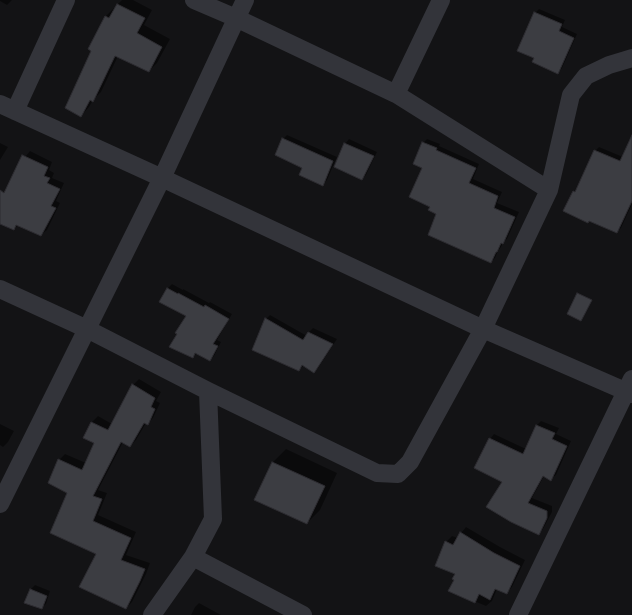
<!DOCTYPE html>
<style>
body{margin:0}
canvas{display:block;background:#131315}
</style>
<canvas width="632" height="615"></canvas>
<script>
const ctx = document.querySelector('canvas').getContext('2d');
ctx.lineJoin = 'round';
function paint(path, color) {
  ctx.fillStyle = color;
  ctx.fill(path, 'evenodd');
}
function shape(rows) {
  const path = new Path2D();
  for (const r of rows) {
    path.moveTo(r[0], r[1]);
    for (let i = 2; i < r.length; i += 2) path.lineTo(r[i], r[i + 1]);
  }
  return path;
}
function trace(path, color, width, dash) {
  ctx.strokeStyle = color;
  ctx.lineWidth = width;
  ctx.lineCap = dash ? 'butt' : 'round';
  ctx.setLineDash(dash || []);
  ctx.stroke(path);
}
paint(shape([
 [0,0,12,0,7,5,0,1],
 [122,0,133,0,152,10,144,25,170,39,157,63,149,71,118,56,101,92,93,100,89,107,81,116,92,51,89,49,106,16,114,8,115,9,118,4],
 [539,9,565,20,562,27,577,34,562,68,558,73,535,58,535,13],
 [287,135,337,157,327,180,323,185,303,167,283,139],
 [349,139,377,152,366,175,362,179,345,144],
 [427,139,440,144,439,146,479,164,473,179,502,192,497,203,519,212,507,239,504,241,501,247,498,251,495,258,491,262,437,214,431,206,423,168,423,143],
 [0,143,8,147,0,160],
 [599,147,623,157,632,154,632,204,621,228,617,232,590,220,588,222,573,192,578,188,595,151],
 [30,151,52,162,49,170,54,173,52,178,64,183,56,201,60,203,47,230,41,235,18,225,14,229,0,223,0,209,25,157],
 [172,284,183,290,183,289,209,303,210,302,232,314,217,340,221,342,214,356,210,360,197,353,192,357,187,316,161,301,168,288],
 [270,315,307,336,309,332,313,328,337,339,318,368,314,372,304,365,299,370,266,319],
 [139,379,161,392,156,401,160,403,153,418,147,424,146,423,136,440,130,446,123,442,98,490,107,493,98,515,136,532,126,555,150,563,146,574,132,602,126,608,97,553,68,492,59,460,65,454,86,463,96,443,84,437,92,422,98,416,112,424,133,385],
 [541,421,559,428,556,434,571,441,556,475,551,479,544,476,532,498,552,506,552,512,543,529,538,534,503,482,490,439,494,434,526,449,537,425],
 [0,424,14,431,8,442,3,447,0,445],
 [286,449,337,473,320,510,307,523,256,499,273,462],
 [466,527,500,547,525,560,512,587,506,593,497,589,492,601,486,606,450,591,455,579,456,573,446,542,452,536,458,538,461,533],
 [35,585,50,591,46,604,41,608,31,589],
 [199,603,221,615,191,615,195,607]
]), '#0007');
const building = shape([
 [117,4,145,18,137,33,162,47,149,72,115,56,93,102,90,100,81,117,65,108,91,51,88,49,105,16,109,18,117,4],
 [534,12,562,24,559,31,574,38,558,74,532,62,534,58,517,51,534,12],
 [632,135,632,201,617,233,589,221,588,223,563,211,573,191,575,192,594,150,620,161,632,135],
 [282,138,333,161,323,186,299,175,302,168,275,155,282,138],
 [422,142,437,148,436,150,476,168,469,183,498,196,494,208,515,217,503,244,501,243,497,252,496,252,491,263,428,235,436,214,428,210,430,207,409,197,422,168,413,164,422,142],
 [344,143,374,156,362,180,334,167,344,143],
 [22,155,48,167,44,176,50,178,47,183,60,189,51,206,56,208,41,236,16,225,14,230,0,224,0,190,4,193,22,155],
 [167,288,178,294,178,293,204,307,205,305,229,319,213,344,218,346,210,361,195,353,193,358,169,347,177,334,175,333,186,316,159,302,167,288],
 [577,293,592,300,581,321,567,314,577,293],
 [265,318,303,340,308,332,333,344,314,373,302,365,299,371,252,350,265,318],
 [132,384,155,398,151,407,155,409,148,425,144,423,130,447,121,442,93,496,102,499,93,521,131,538,121,560,145,569,140,581,126,609,79,587,96,554,50,533,67,493,48,483,58,459,82,470,94,443,83,438,91,422,108,430,132,384],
 [536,425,555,433,552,439,567,446,551,481,543,476,528,503,547,511,547,518,539,535,511,522,486,507,502,482,474,468,489,438,523,454,536,425],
 [272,462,325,486,307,524,254,500,272,462],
 [460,532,494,553,520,566,507,594,495,589,490,600,479,594,475,603,448,591,454,580,452,579,455,574,435,566,445,541,453,545,460,532],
 [30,589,47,596,42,609,24,603,30,589]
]);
paint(building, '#3c3d42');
trace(building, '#2d2c31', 1);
trace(shape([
 [194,0,236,18,396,94,549,190],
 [396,94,441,0],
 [0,104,162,178,483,329,632,394],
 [15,111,66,0],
 [0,289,87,329,208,391,377,473,398,474,410,462,483,329,549,190,571,95,586,76,609,65,632,58],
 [0,504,162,178,245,0],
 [193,557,303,615],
 [152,615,193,557,213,519,208,391],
 [518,615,632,379]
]), '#33343a', 18);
</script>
